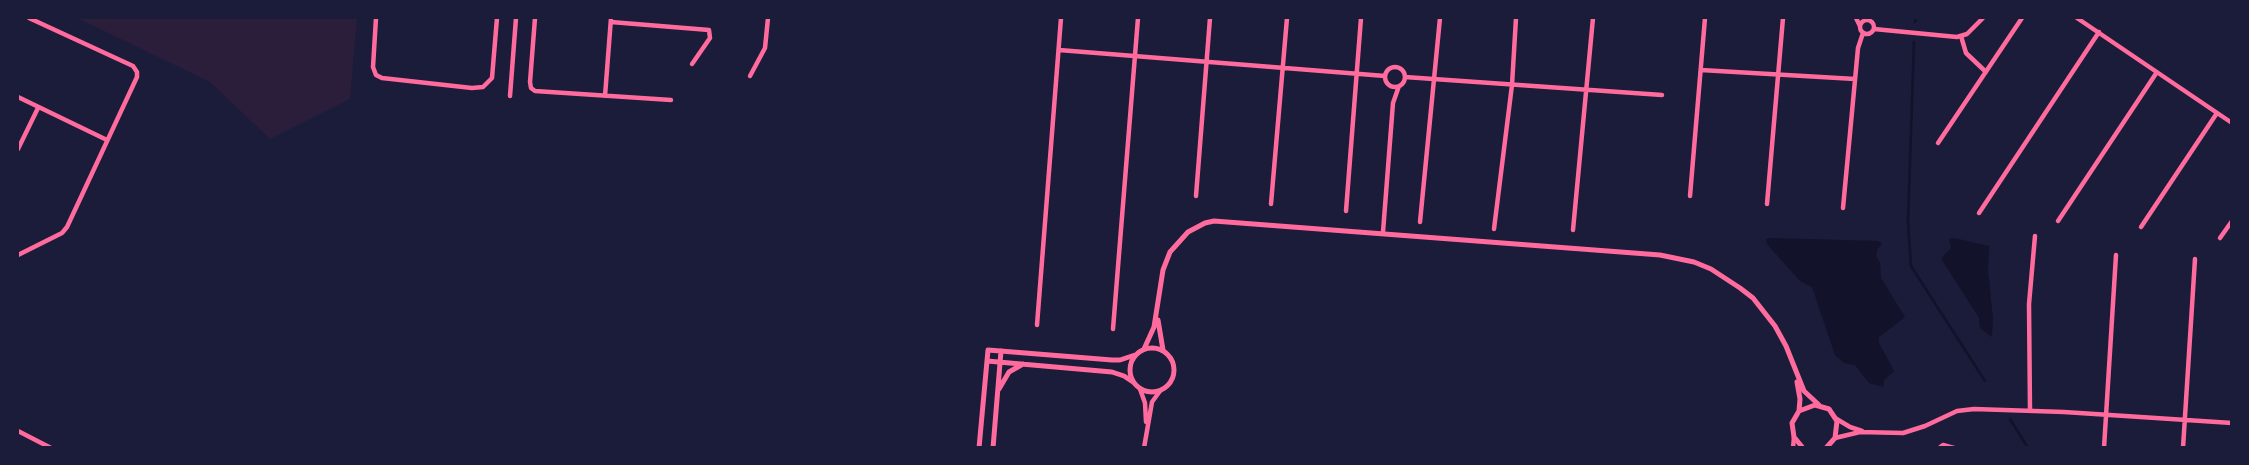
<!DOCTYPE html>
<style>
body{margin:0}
#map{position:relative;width:2249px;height:465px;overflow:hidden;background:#1b1b3a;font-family:"Fira Sans",sans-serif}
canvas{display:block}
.frame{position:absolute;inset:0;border:19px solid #1b1b3a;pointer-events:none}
</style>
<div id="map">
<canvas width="2249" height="465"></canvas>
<div class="frame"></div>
</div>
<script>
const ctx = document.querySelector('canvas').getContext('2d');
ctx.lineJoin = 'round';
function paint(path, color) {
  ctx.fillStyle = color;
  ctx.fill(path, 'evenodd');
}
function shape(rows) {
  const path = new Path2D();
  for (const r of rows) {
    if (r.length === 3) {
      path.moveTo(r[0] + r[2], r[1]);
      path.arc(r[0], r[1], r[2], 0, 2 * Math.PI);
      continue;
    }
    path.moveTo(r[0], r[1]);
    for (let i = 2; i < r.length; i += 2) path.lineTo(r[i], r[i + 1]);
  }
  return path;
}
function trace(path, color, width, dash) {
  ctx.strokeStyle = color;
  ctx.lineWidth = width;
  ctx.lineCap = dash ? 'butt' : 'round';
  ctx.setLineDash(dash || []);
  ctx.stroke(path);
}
paint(shape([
 [77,18,357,18,350,99,270,139,210,82]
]), '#2a1e3b');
paint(shape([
 [1772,238,1878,241,1882,243,1877,250,1876,256,1880,263,1881,278,1905,317,1879,337,1879,343,1894,371,1884,380,1883,387,1869,383,1855,365,1844,363,1835,355,1812,287,1800,281,1767,244,1766,239],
 [1954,238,1989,246,1988,270,1993,319,1992,337,1980,328,1979,318,1942,260,1943,256,1951,248,1949,239]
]), '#12122b');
trace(shape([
 [1915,22,1916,18],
 [1914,42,1908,222,1911,266,1985,381],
 [2010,419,2028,448]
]), '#12122b', 2.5);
trace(shape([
 [376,18,373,67,376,75,382,78,472,88,483,87,492,78,497,18],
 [535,18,530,82,531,88,535,91,671,100],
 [1856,18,1860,26],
 [2077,18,2232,123],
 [1867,27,7],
 [611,22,709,30,710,38,692,64],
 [1874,29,1957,37,1967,34,1983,18],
 [1961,36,1966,53,1986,72],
 [1059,50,1385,76],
 [1395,77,10],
 [1701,70,1855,79],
 [750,76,765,48,768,18],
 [1405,77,1662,95],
 [510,96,516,18],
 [605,96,611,18],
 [18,97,107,140],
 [1938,143,2022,18],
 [18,149,38,108],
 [1196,196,1210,18],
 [1690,196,1705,18],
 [1271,204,1287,18],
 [1767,204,1783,18],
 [1843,208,1858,48,1863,33],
 [1346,211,1361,18],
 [1979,213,2099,32],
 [2058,221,2157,72],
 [1420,222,1440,18],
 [2141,227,2217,113],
 [1494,229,1512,85,1516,18],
 [1573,230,1593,18],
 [1383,232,1393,103,1399,86],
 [2220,238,2232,221],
 [18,255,62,233,67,227,137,77,137,72,133,66,29,18],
 [1037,325,1061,18],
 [1113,329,1138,18],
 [1140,389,1145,403,1146,422],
 [2030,411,2029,304,2035,236],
 [1835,418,1850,427,1862,431],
 [18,431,51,448],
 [1835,438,1860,432,1903,433,1925,426,1957,411,1974,409,2064,412,2232,423],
 [1144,448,1152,402,1160,391],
 [1793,448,1794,437],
 [1939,448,1943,445,1954,448],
 [2104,448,2116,255],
 [2183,448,2195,259]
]), '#ff6b9d', 4.5);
trace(shape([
 [1158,320,1163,350],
 [1152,370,22],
 [1144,349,1154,327,1163,270,1170,252,1188,232,1205,223,1214,221,1660,255,1694,262,1711,269,1740,288,1753,298,1775,326,1786,346,1804,391,1819,405],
 [987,361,1112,372,1124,376,1133,382],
 [1797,382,1800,399,1799,411],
 [999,389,1009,372,1023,364],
 [979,448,988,350,1112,360,1120,360,1135,355],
 [993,448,1001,351],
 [1803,448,1794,437,1792,423,1799,411,1815,405,1829,409,1837,421,1835,438,1826,448]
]), '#ff6b9d', 5);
</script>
